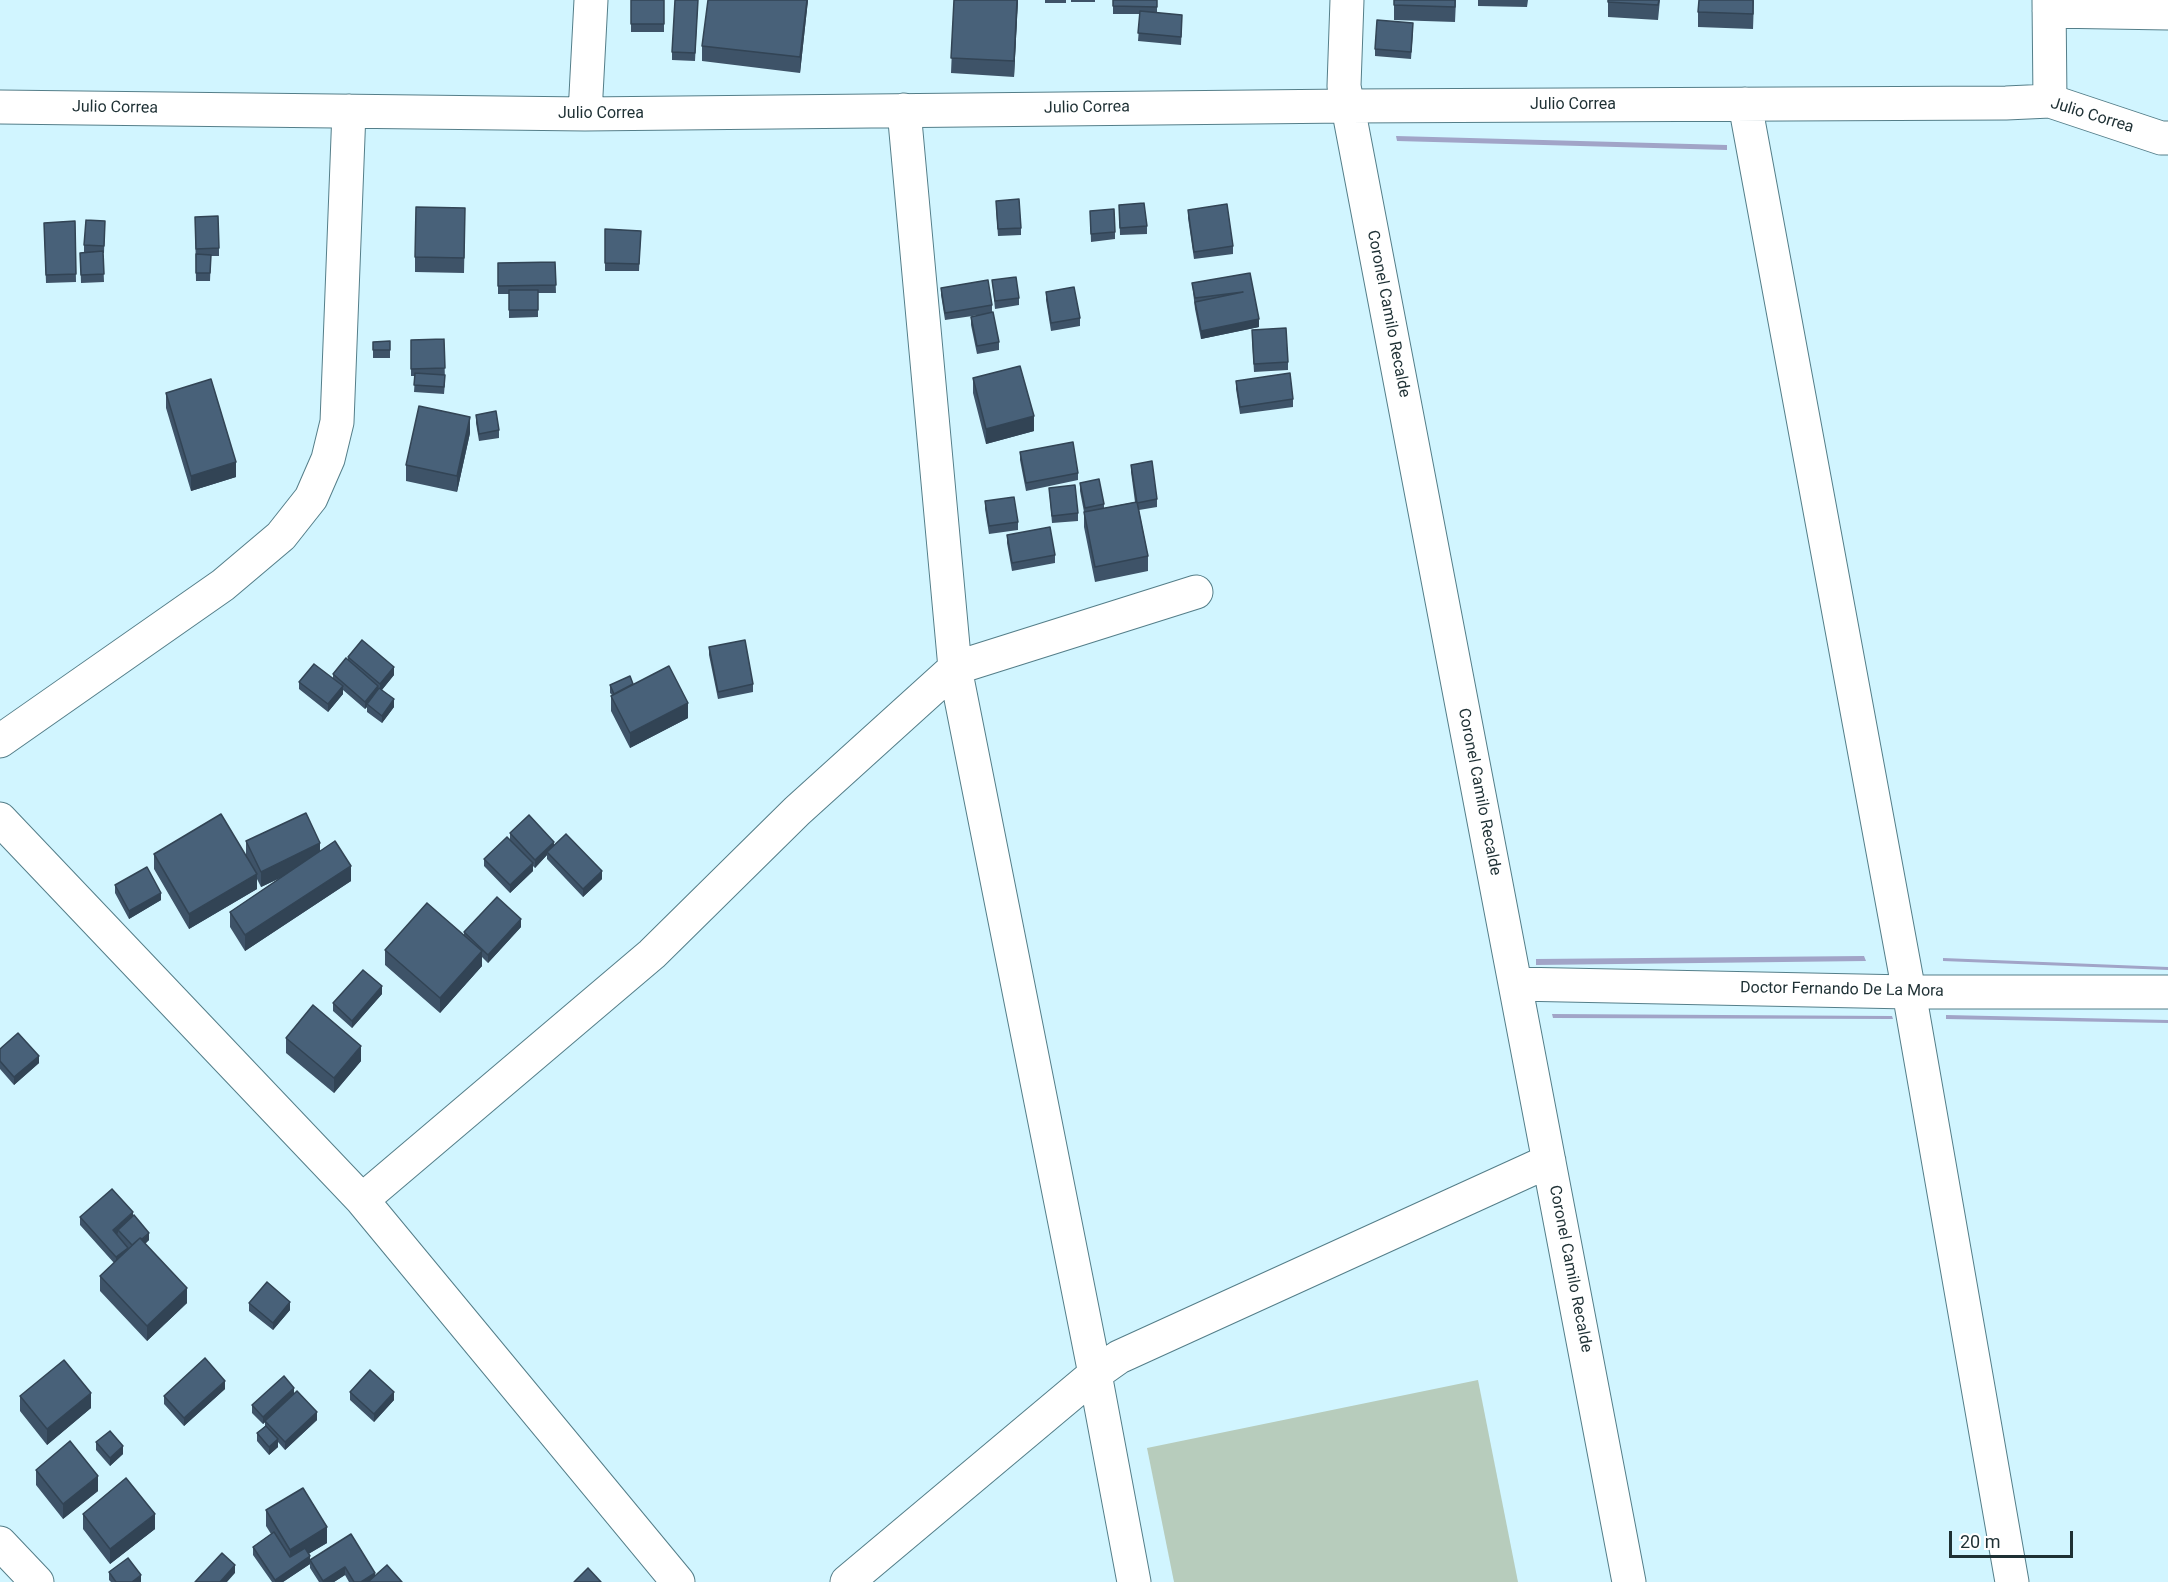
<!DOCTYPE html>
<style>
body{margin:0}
#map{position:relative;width:2168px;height:1582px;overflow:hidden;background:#d1f5ff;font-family:Roboto,sans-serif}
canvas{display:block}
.scale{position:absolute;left:1949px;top:1531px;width:124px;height:27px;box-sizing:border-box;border:3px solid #1e3034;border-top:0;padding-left:8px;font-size:18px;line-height:21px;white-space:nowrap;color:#1e3034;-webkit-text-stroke:4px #fff;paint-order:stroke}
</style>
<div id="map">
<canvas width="2168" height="1582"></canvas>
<div class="scale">20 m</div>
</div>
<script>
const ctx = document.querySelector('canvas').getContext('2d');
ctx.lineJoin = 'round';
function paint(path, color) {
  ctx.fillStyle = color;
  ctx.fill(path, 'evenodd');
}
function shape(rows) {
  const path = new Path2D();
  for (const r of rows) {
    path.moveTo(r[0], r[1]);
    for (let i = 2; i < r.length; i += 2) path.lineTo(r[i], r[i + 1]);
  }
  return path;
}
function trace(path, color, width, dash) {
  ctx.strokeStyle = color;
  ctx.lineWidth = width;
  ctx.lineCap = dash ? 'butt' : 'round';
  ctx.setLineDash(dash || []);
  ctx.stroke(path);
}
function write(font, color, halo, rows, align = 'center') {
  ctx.font = font + ' Roboto,sans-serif';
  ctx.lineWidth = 6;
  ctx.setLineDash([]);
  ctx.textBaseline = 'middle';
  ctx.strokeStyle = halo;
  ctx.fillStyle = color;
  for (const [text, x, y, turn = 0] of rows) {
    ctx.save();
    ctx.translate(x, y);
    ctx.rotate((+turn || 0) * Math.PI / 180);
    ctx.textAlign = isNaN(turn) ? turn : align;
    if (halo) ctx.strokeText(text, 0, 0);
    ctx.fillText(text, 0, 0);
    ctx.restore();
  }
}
paint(shape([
 [1478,1380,1518,1582,1174,1582,1147,1448]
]), '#b7ccbc');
paint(shape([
 [1396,136,1727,145,1727,150,1397,141],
 [1864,956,1866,961,1536,965,1536,959],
 [1943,958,2168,967,2168,970,1943,961],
 [1552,1014,1892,1016,1893,1019,1553,1018],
 [1946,1015,2168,1020,2168,1023,1946,1019]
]), '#a1a4c7');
const minor = shape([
 [1347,0,1344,86,1629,1582],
 [2049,0,2050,101],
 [2049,11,2168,13],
 [1745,104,1909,992,2012,1582],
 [0,107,585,114,1348,106,2006,103,2050,101,2161,138,2168,138],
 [904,110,955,668,1095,1374,1134,1582],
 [585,114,591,0],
 [0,741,223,585,281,536,311,498,328,459,337,422,349,111],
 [0,819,362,1200,678,1582],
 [1515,984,1909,992,2168,992],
 [362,1200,652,954,797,811,955,668,1196,592],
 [0,1543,37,1582],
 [847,1582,1095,1374,1119,1357,1549,1161]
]);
trace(minor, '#547e89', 35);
trace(minor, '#fff', 33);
paint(shape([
 [631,0,664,0,664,32,631,32],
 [698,0,695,61,672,60,672,52],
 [808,0,800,73,702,61,702,46],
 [954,0,1018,0,1014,77,951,73],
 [1045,0,1066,0,1066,3,1045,3],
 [1071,0,1095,0,1095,2,1071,2],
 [1113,0,1157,0,1157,13,1182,23,1181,45,1138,41,1140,14,1113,14],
 [1394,0,1456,0,1455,22,1394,20],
 [1478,0,1528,0,1527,7,1478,6],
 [1608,0,1660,0,1658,20,1608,17],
 [1754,0,1753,29,1698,27,1698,12],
 [1413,31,1411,59,1375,56,1375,49],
 [1119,205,1147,226,1147,234,1120,235],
 [996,208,1021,228,1021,235,998,236],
 [1188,210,1233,246,1233,254,1194,259,1188,218],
 [1090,211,1115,232,1115,239,1091,242],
 [195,217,219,248,219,256,211,256,210,281,196,281],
 [75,221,76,282,46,283,44,223],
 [105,221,104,253,103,253,104,282,81,283,80,253,84,252,84,245],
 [465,223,464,273,415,272,415,257],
 [605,229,641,231,639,271,605,271],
 [555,262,556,293,538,293,538,317,509,318,509,294,498,294,498,263],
 [1250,273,1259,327,1201,339,1195,309,1192,283],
 [992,280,1019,298,1019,305,995,309],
 [941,288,992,305,992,313,999,342,999,350,977,354,971,325,971,317,986,314,945,320,941,295],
 [1046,292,1080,318,1080,326,1051,331,1046,300],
 [1252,338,1288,362,1288,370,1254,372],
 [444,339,445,382,444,394,414,392,415,376,411,376,411,340],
 [390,341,390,358,373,358,373,342],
 [973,378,1034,431,986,444,973,393],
 [1236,381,1293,399,1293,407,1240,414,1236,389],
 [166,393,236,477,191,491,166,408],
 [476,415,499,430,499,438,479,441,476,423],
 [470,433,457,492,406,481,406,465],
 [1020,452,1078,473,1078,480,1026,491,1020,460],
 [1131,465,1157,499,1157,507,1139,510,1148,556,1148,571,1095,582,1084,527,1084,512,1080,491,1080,483,1104,504,1104,508,1135,502,1131,472],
 [1049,488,1078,513,1078,521,1052,523],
 [985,501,1018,522,1018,530,989,534,985,509],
 [1007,535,1055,555,1055,563,1012,571,1007,543],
 [709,647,753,684,753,692,718,699,709,655],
 [348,657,394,675,382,690,394,707,382,723,367,712,367,707,365,709,343,690,343,694,328,712,299,689,299,682,333,678,333,674,348,660],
 [633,684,688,718,630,748,611,711,611,696,612,695,610,693,610,685],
 [510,833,554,846,602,879,583,897,547,859,547,855,535,868,533,866,533,871,510,893,484,866,484,859,510,840],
 [246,841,320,851,351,881,245,951,230,927,230,912,280,878,261,887,257,879,257,889,189,929,154,869,154,854,246,856],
 [115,885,161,900,129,919,115,893],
 [521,927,488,963,482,957,482,966,440,1013,385,965,385,950,464,935,464,932],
 [382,994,352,1028,333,1011,333,1003],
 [286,1038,361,1061,334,1093,286,1053],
 [0,1049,39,1063,14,1085,0,1069],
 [80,1217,149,1240,145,1244,187,1303,147,1341,100,1291,100,1276,114,1263,80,1225],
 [249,1303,290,1310,273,1330,249,1311],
 [225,1389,184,1426,164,1404,164,1396],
 [350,1392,394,1400,374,1422,350,1400],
 [294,1394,317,1420,285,1450,278,1442,278,1447,269,1455,257,1441,257,1433,265,1426,265,1422,263,1424,252,1413,252,1405],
 [20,1396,91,1408,47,1445,20,1411],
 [96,1442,123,1454,110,1466,96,1450],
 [36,1470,98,1491,63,1519,36,1485],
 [266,1510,327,1543,308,1554,310,1564,283,1582,272,1582,253,1555,253,1547,271,1534,266,1526],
 [83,1514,155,1529,110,1564,83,1529],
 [351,1534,375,1576,402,1582,349,1582,345,1575,334,1582,319,1582,310,1568,310,1560],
 [109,1572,141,1582,111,1582,109,1580]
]), '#3e5368');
paint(shape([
 [807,0,808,0,800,73,800,57],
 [1017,0,1018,0,1014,77,1014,61],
 [1259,319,1259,327,1201,339,1201,331],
 [1034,416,1034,431,986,444,986,429],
 [470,417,470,433,457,492,457,476],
 [236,462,236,477,191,491,191,476],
 [394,667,394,675,380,692,380,684],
 [343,686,343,694,328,712,328,704],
 [378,686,378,694,367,704,367,707,365,709,365,702],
 [394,699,394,707,382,723,382,716],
 [688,703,688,718,630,748,630,733],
 [554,842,554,849,547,852,547,855,535,868,535,860],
 [320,843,320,859,261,887,261,872],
 [533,863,533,871,510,893,510,885],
 [351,866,351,881,245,951,245,935],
 [602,871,602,879,583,897,583,889],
 [257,874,257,889,189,929,189,914],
 [161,893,161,900,129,919,129,911],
 [521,919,521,927,488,963,488,955],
 [482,951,482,966,440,1013,440,998],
 [382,986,382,994,352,1028,352,1021],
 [361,1046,361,1061,334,1093,334,1078],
 [39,1056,39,1063,14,1085,14,1077],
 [133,1212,133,1220,118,1230,118,1233,113,1238,113,1230],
 [149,1233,149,1240,133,1255,133,1247],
 [128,1248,128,1256,116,1265,116,1257],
 [187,1288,187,1303,147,1341,147,1326],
 [290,1302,290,1310,273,1330,273,1323],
 [225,1381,225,1389,184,1426,184,1418],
 [294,1388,294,1395,263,1424,263,1417],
 [394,1392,394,1400,374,1422,374,1414],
 [91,1393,91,1408,47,1445,47,1429],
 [317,1412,317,1420,285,1450,285,1442],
 [278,1439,278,1447,269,1455,269,1447],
 [123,1446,123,1454,110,1466,110,1458],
 [98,1476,98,1491,63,1519,63,1504],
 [155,1514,155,1529,110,1564,110,1549],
 [327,1527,327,1543,290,1565,290,1550],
 [310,1556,310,1564,283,1582,275,1582,275,1580],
 [235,1565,235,1573,227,1582,220,1582],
 [345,1567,345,1575,334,1582,323,1582,323,1581],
 [375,1573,375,1580,373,1582,361,1582],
 [141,1575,141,1582,132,1582]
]), '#324455');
const building = shape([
 [631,0,664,0,664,24,631,24,631,0],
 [675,0,698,0,695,53,672,52,675,0],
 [708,0,807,0,800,57,702,46,708,0],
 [954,0,1017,0,1014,61,951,58,954,0],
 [1113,0,1157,0,1157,7,1113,6,1113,0],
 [1394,0,1455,0,1455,7,1394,5,1394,0],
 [1608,0,1659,0,1658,5,1608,2,1608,0],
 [1699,0,1753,0,1753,14,1698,12,1699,0],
 [1140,11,1182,15,1181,37,1138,33,1140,11],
 [1377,20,1413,23,1411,52,1375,49,1377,20],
 [1019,199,1021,228,998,229,996,201,1019,199],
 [1144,203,1147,226,1120,228,1119,205,1144,203],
 [1227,204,1233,246,1194,252,1188,210,1227,204],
 [416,207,465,208,464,258,415,257,416,207],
 [1114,209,1115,232,1091,234,1090,211,1114,209],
 [218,216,219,248,196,249,195,217,218,216],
 [86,220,105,221,104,246,84,245,86,220],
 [75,221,76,274,46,275,44,223,75,221],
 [605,229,641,231,639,264,605,263,605,229],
 [103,251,104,274,81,275,80,253,103,251],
 [196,254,211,255,210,273,196,273,196,254],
 [555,262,556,285,498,286,498,263,555,262],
 [1250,273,1259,319,1201,331,1195,302,1243,292,1195,298,1192,283,1250,273],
 [1016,277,1019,298,995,301,992,280,1016,277],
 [988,280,992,305,945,313,941,288,988,280],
 [1074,287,1080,318,1051,323,1046,292,1074,287],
 [509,290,538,290,538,310,509,310,509,290],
 [993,312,999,342,977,346,971,317,993,312],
 [1286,328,1288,362,1254,364,1252,330,1286,328],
 [444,339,445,368,411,369,411,340,444,339],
 [390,341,390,350,373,350,373,342,390,341],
 [1020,366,1034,416,986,429,973,378,1020,366],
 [415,373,445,375,444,387,414,385,415,373],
 [1290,373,1293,399,1240,407,1236,381,1290,373],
 [211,379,236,462,191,476,166,393,211,379],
 [419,406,470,417,457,476,406,465,419,406],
 [496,411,499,430,479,434,476,415,496,411],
 [1073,442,1078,473,1026,483,1020,452,1073,442],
 [1152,461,1157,499,1137,503,1131,465,1152,461],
 [1099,479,1104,504,1085,508,1080,483,1099,479],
 [1075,485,1078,513,1052,516,1049,488,1075,485],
 [1014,497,1018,522,989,526,985,501,1014,497],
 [1137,502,1148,556,1095,567,1084,512,1137,502],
 [1050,527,1055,555,1012,563,1007,535,1050,527],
 [362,640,394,667,380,684,348,657,362,640],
 [745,640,753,684,718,692,709,647,745,640],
 [346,658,378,686,365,702,333,674,346,658],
 [314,664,343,686,328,704,299,682,314,664],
 [669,666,688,703,630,733,611,696,669,666],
 [630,676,633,684,614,694,610,685,630,676],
 [379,688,394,699,382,716,367,704,379,688],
 [306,813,320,843,261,872,246,841,306,813],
 [221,814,257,874,189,914,154,854,221,814],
 [529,815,554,842,535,860,510,833,529,815],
 [566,834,602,871,583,889,547,852,566,834],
 [507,837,533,863,510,885,484,859,507,837],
 [335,841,351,866,245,935,230,912,335,841],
 [147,867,161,893,129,911,115,885,147,867],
 [497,897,521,919,488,955,464,932,497,897],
 [427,903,482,951,440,998,385,950,427,903],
 [363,970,382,986,352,1021,333,1003,363,970],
 [313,1005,361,1046,334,1078,286,1038,313,1005],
 [18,1033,39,1056,14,1077,0,1061,0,1049,18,1033],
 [112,1189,133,1212,113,1230,128,1248,116,1257,80,1217,112,1189],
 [134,1215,149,1233,142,1239,140,1238,132,1245,118,1230,134,1215],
 [140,1238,187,1288,147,1326,100,1276,140,1238],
 [267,1282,290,1302,273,1323,249,1303,267,1282],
 [205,1358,225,1381,184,1418,164,1396,205,1358],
 [64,1360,91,1393,47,1429,20,1396,64,1360],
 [370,1370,394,1392,374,1414,350,1392,370,1370],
 [284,1376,294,1388,263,1417,252,1405,284,1376],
 [297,1391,317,1412,285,1442,265,1421,297,1391],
 [266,1426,278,1439,269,1447,257,1433,266,1426],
 [110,1431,123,1446,110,1458,96,1442,110,1431],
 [70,1441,98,1476,63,1504,36,1470,70,1441],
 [126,1478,155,1514,110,1549,83,1514,126,1478],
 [303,1488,327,1527,290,1550,266,1510,303,1488],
 [274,1532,290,1557,305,1548,310,1556,275,1580,253,1547,274,1532],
 [351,1534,375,1573,361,1582,354,1582,345,1567,323,1581,310,1560,351,1534],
 [222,1553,235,1565,220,1582,195,1582,222,1553],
 [128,1558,141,1575,132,1582,116,1582,109,1572,128,1558],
 [387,1565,402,1582,368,1582,387,1565],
 [588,1568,601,1582,574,1582,588,1568]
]);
paint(building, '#486179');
trace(building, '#324455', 1.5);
write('16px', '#1e3034', '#fff', [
 ["Julio Correa",1573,105],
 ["Julio Correa",115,108,1],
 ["Julio Correa",1087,108,-1],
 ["Julio Correa",601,114],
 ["Julio Correa",2092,116,17],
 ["Coronel Camilo Recalde",1388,314,79],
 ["Coronel Camilo Recalde",1479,792,79],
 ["Doctor Fernando De La Mora",1842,990,1],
 ["Coronel Camilo Recalde",1570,1269,79]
]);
</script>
